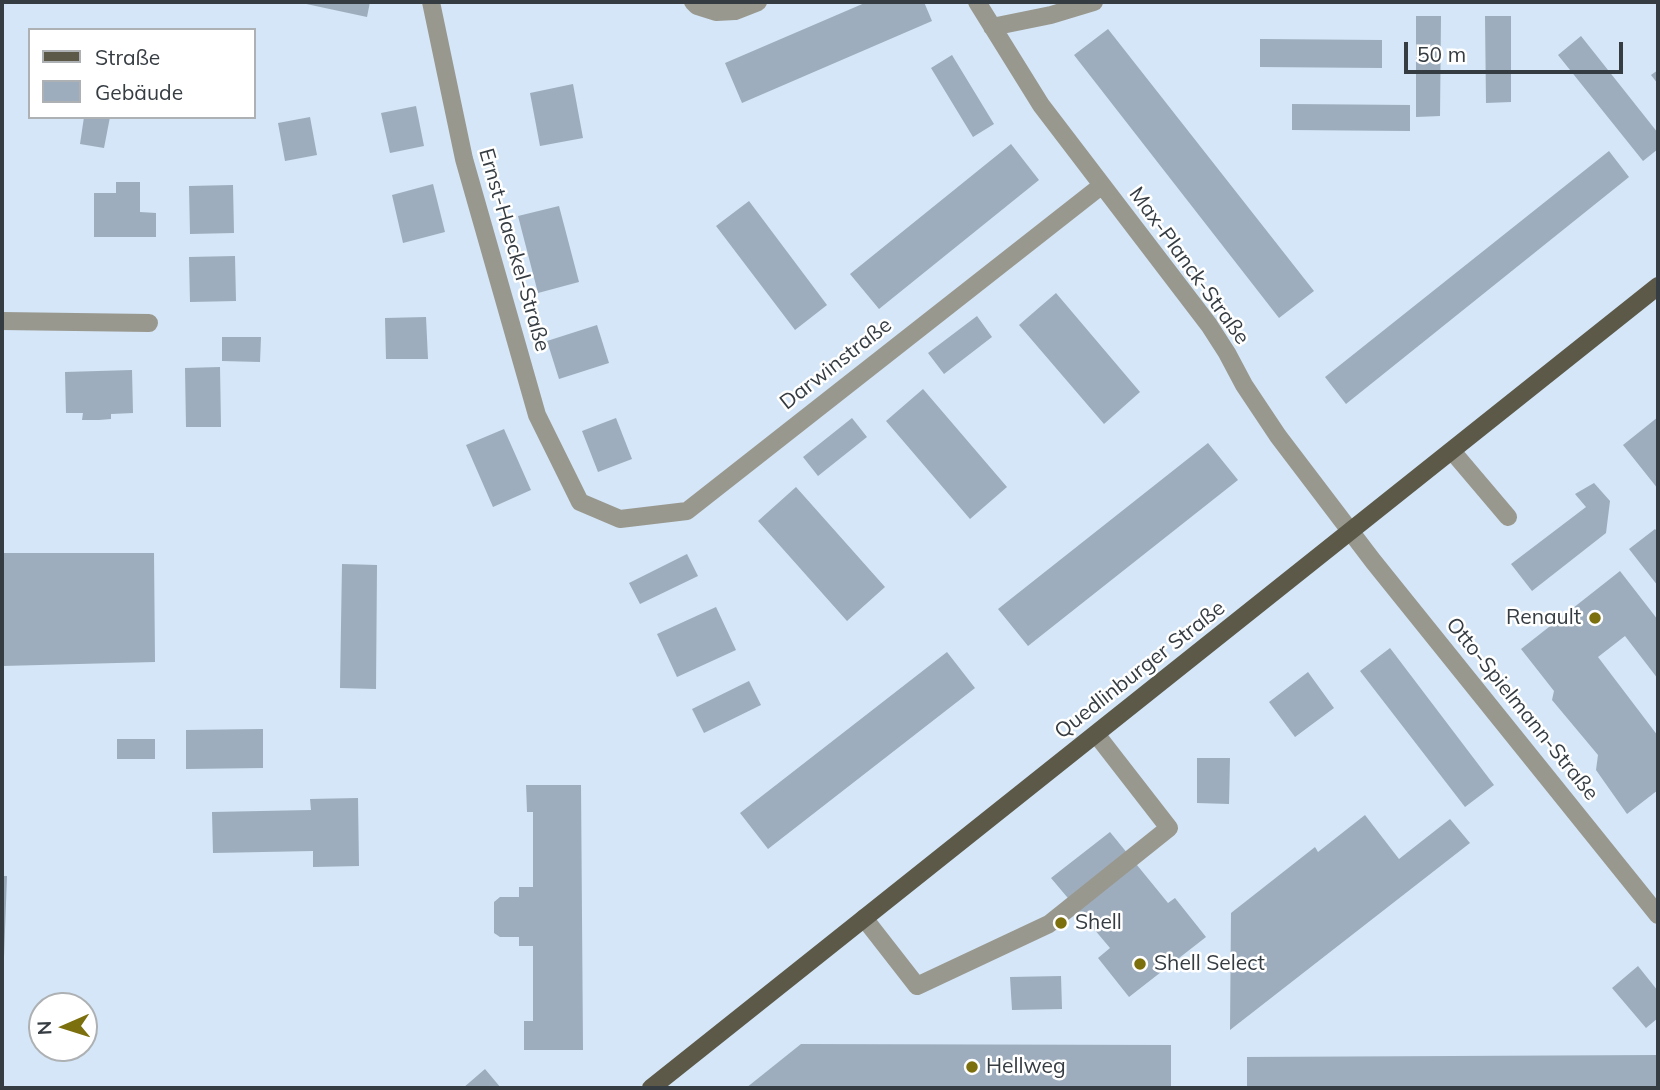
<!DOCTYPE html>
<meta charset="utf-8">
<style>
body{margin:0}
#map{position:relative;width:1660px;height:1090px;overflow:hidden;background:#d4e6f7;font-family:Mulish,sans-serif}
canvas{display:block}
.frame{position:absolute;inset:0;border:4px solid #353c42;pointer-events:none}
.legend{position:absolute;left:28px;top:28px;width:228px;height:91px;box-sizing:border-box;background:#fff;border:2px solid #aeb1b3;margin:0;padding:9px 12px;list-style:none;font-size:21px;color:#353c42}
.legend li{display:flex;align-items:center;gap:14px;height:35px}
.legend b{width:35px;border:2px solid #aeb1b3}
.north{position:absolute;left:28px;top:992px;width:70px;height:70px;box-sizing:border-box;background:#fff;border:2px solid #aeb1b3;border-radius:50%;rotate:267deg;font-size:19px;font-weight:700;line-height:28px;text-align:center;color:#353c42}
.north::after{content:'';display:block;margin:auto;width:24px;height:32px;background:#7c6f0d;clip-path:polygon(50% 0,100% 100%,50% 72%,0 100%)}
.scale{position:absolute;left:1404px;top:42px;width:219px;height:32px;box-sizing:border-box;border:4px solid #353c42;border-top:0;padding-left:9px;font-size:21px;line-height:24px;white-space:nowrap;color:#353c42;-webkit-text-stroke:5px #fff;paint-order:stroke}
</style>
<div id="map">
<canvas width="1660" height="1090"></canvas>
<div class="frame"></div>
<ul class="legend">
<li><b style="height:9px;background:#5c5949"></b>Straße</li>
<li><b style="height:19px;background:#9dadbd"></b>Gebäude</li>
</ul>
<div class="north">N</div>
<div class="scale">50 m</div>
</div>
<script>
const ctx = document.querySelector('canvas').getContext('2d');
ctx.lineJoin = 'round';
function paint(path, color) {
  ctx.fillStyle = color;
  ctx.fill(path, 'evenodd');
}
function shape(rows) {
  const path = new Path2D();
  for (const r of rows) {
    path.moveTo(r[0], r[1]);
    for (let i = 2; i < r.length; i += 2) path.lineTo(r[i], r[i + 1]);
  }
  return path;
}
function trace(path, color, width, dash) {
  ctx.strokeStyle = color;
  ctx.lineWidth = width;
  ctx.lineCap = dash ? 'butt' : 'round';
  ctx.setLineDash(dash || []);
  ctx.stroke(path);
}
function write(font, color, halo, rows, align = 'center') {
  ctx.font = font + ' Mulish,sans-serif';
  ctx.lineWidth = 5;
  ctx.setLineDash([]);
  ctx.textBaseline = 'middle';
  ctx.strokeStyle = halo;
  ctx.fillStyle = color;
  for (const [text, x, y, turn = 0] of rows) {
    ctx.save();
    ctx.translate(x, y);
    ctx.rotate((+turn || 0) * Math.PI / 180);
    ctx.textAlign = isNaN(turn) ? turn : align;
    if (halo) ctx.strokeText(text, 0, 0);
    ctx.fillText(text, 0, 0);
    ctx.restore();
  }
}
paint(shape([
 [297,2,370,2,367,17],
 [867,2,924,2,932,21,742,103,725,63],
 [1416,16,1441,16,1440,116,1416,117],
 [1485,16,1511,16,1511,102,1486,103],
 [1108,29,1314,291,1279,318,1074,55],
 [1581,36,1658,133,1658,149,1643,161,1558,55],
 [1260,39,1382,40,1382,68,1260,67],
 [952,55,994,124,973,137,931,68],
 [1658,70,1658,84,1651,75],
 [573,84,583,138,540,146,530,93],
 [1292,104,1410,105,1410,131,1292,130],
 [416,106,424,146,390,153,381,113],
 [84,117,110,117,104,148,80,144],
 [310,117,317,155,285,161,278,123],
 [1011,144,1039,180,879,309,850,274],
 [1609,151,1629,177,1346,404,1325,377],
 [116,182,140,182,140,212,156,213,156,237,94,237,94,193,116,193],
 [433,184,445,232,403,243,392,195],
 [233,185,234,233,190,234,189,186],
 [749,201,827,305,795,330,716,226],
 [559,206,579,282,538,293,518,216],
 [235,256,236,301,190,302,189,257],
 [1056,293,1140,392,1104,424,1019,325],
 [977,316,992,337,944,374,928,353],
 [426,317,428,359,386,359,385,318],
 [597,325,609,363,559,379,547,341],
 [222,337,261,337,260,362,222,361],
 [220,367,221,427,186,427,185,368],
 [132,370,133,413,111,414,111,419,99,420,82,420,83,413,66,413,65,372],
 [923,389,1007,487,970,519,886,421],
 [1658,417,1658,489,1623,445],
 [616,418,632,459,598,472,582,431],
 [852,418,867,437,818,476,803,457],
 [504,429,531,490,493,507,466,445],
 [1208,443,1238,480,1028,646,998,609],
 [1594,483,1610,501,1606,533,1532,591,1511,564,1586,507,1575,494],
 [796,487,885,587,847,621,758,521],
 [1655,529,1658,532,1658,586,1629,549],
 [2,553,154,553,155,662,2,666],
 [687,554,698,576,640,604,629,583],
 [342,564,377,565,376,689,340,688],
 [1620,571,1658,620,1658,679,1625,636,1598,657,1658,736,1658,790,1627,814,1596,770,1598,755,1552,700,1554,691,1521,649],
 [716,607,736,650,677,677,657,634],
 [1390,648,1494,785,1465,807,1360,671],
 [947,652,975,688,768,849,740,813],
 [1308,672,1334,708,1295,737,1269,702],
 [749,681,761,705,704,733,692,709],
 [263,729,263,768,186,769,186,730],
 [117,739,155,739,155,759,117,759],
 [1197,758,1230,758,1229,804,1197,803],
 [526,785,581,785,583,1050,524,1050,524,1021,533,1021,533,946,519,946,519,937,500,937,494,933,494,902,500,897,519,897,519,887,533,887,533,812,527,812],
 [358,798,359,866,313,867,313,851,213,853,212,812,311,810,310,799],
 [1365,815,1399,859,1450,819,1470,843,1230,1030,1231,913,1315,847,1318,852],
 [1110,832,1168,903,1175,898,1206,937,1129,997,1098,958,1110,948,1051,878],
 [2,876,7,876,4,957,2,957],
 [1638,966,1658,991,1658,1018,1646,1028,1612,988],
 [1061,976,1062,1009,1012,1010,1010,977],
 [801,1044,1171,1045,1171,1088,746,1088],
 [1658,1055,1658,1088,1247,1088,1247,1057],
 [485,1069,501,1088,463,1088]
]), '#9dadbd');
trace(shape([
 [431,2,464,159,537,415,580,502,620,519,687,511,1101,186],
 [693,2,697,6,716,12,735,11,758,2],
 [977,2,1041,105,1209,325,1227,353,1244,385,1278,436,1373,561,1658,915],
 [992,27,1051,15,1094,2],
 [2,321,149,323],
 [1452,451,1508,517],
 [864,918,917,986,1049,924,1169,828,1096,734]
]), '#99988e', 18);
trace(shape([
 [651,1088,1658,286]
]), '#5c5949', 18);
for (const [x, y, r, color] of [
 [1595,618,7,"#7c6f0d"],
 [1061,923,7,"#7c6f0d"],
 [1140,964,7,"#7c6f0d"],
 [972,1067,7,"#7c6f0d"]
]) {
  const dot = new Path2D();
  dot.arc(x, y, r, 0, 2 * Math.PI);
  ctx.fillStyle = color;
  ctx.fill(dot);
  trace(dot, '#fff', 2.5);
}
write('21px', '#353c42', '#fff', [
 ["Ernst-Haeckel-Straße",514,250,74],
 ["Max-Planck-Straße",1189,266,54],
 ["Darwinstraße",836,364,-38],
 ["Quedlinburger Straße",1140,670,-38],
 ["Otto-Spielmann-Straße",1522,709,51]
]);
write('21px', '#353c42', '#fff', [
 ["Renault",1581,618,"right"],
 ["Shell",1075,923],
 ["Shell Select",1154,964],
 ["Hellweg",986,1067]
], 'left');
</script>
